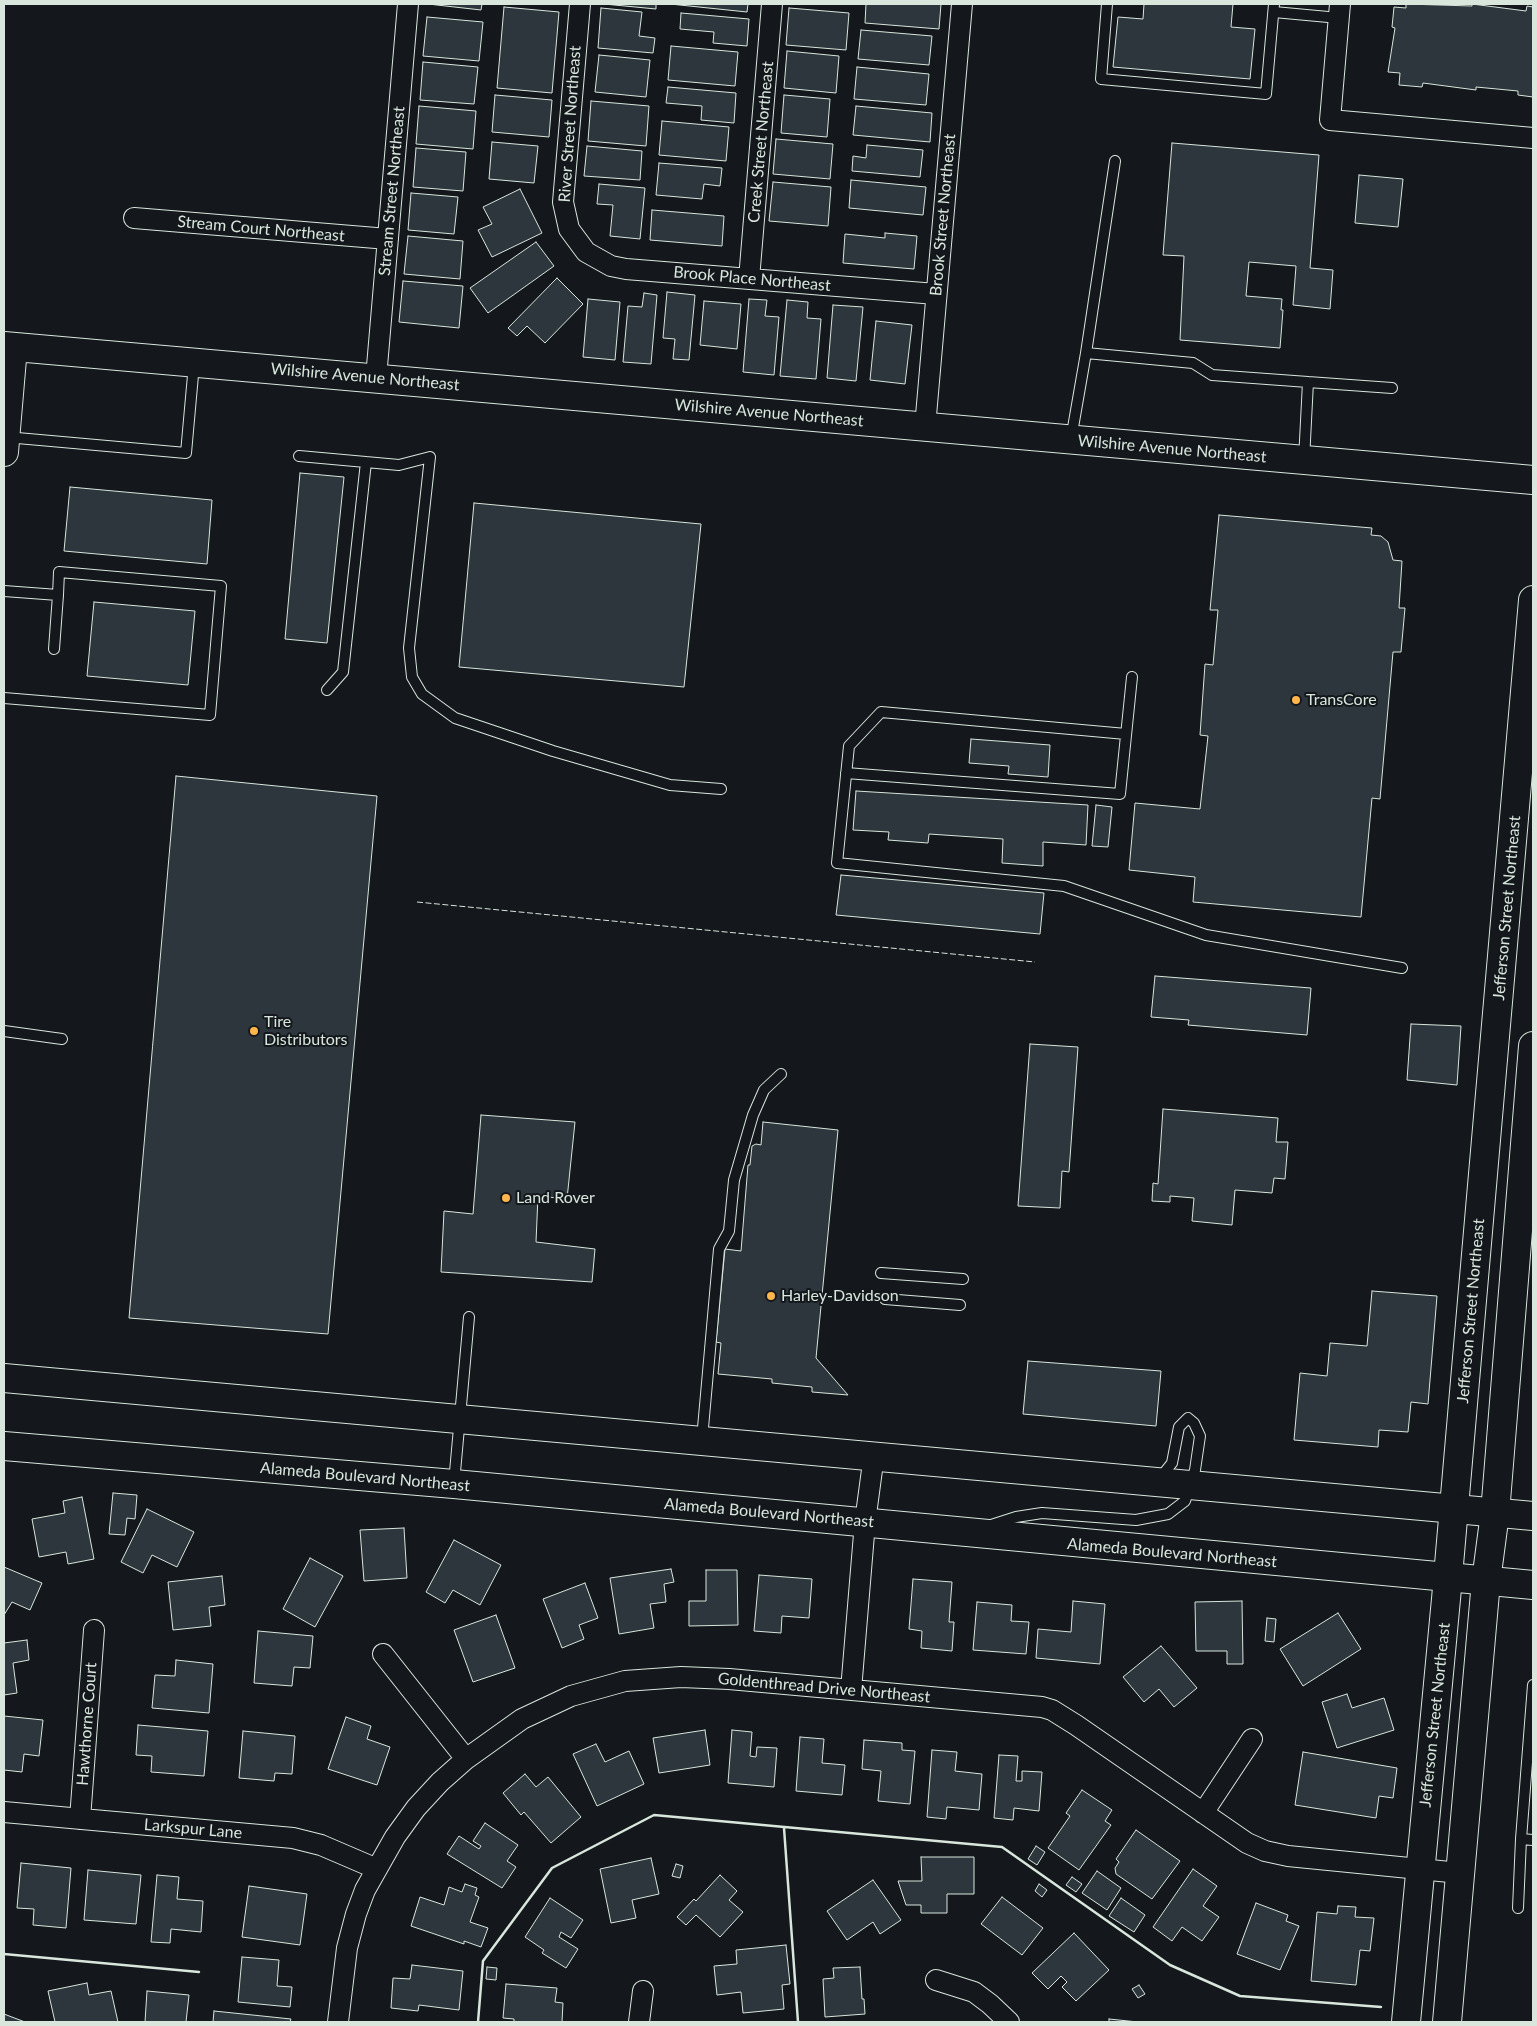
<!DOCTYPE html>
<style>
body{margin:0}
#map{position:relative;width:1537px;height:2026px;overflow:hidden;background:#14181c;font-family:Lato,sans-serif}
canvas{display:block}
.frame{position:absolute;inset:0;border:5px solid #d8e6dc;pointer-events:none}
</style>
<div id="map">
<canvas width="1537" height="2026"></canvas>
<div class="frame"></div>
</div>
<script>
const ctx = document.querySelector('canvas').getContext('2d');
ctx.lineJoin = 'round';
function paint(path, color) {
  ctx.fillStyle = color;
  ctx.fill(path, 'evenodd');
}
function shape(rows) {
  const path = new Path2D();
  for (const r of rows) {
    path.moveTo(r[0], r[1]);
    for (let i = 2; i < r.length; i += 2) path.lineTo(r[i], r[i + 1]);
  }
  return path;
}
function trace(path, color, width, dash) {
  ctx.strokeStyle = color;
  ctx.lineWidth = width;
  ctx.lineCap = dash ? 'butt' : 'round';
  ctx.setLineDash(dash || []);
  ctx.stroke(path);
}
function write(font, color, halo, rows, align = 'center') {
  ctx.font = font + ' Lato,sans-serif';
  ctx.lineWidth = 4;
  ctx.setLineDash([]);
  ctx.textBaseline = 'middle';
  ctx.strokeStyle = halo;
  ctx.fillStyle = color;
  for (const [text, x, y, turn = 0] of rows) {
    ctx.save();
    ctx.translate(x, y);
    ctx.rotate((+turn || 0) * Math.PI / 180);
    ctx.textAlign = isNaN(turn) ? turn : align;
    if (halo) ctx.strokeText(text, 0, 0);
    ctx.fillText(text, 0, 0);
    ctx.restore();
  }
}
const building = shape([
 [428,4,482,4,481,10,428,4],
 [604,4,656,4,656,9,604,4],
 [670,4,748,4,747,12,670,4],
 [866,4,941,4,939,29,865,23,866,4],
 [1144,4,1233,4,1231,27,1255,29,1250,79,1113,67,1118,17,1143,19,1144,4],
 [1406,4,1472,6,1472,4,1526,11,1527,6,1533,7,1533,97,1518,95,1518,91,1476,87,1476,90,1423,83,1422,87,1399,85,1400,73,1388,72,1395,28,1392,27,1394,7,1406,8,1406,4],
 [504,7,559,12,552,93,497,88,504,7],
 [601,8,642,12,639,36,655,38,653,53,598,48,601,8],
 [789,8,849,13,846,50,786,45,789,8],
 [681,13,749,19,747,46,713,43,714,32,680,29,681,13],
 [427,17,483,22,479,61,423,56,427,17],
 [861,30,932,36,929,65,858,59,861,30],
 [671,46,738,52,735,86,668,80,671,46],
 [787,51,839,56,836,93,784,88,787,51],
 [599,55,650,60,646,97,595,92,599,55],
 [423,62,478,67,474,104,420,100,423,62],
 [857,67,929,74,926,105,854,99,857,67],
 [668,87,736,93,734,123,701,120,702,106,666,103,668,87],
 [495,95,552,100,549,137,492,132,495,95],
 [784,95,830,99,827,137,781,133,784,95],
 [591,101,649,106,646,146,588,141,591,101],
 [419,106,476,111,473,149,416,144,419,106],
 [856,106,932,113,930,142,853,135,856,106],
 [662,121,729,127,726,161,659,155,662,121],
 [776,139,833,144,830,179,773,174,776,139],
 [492,142,538,146,534,183,489,179,492,142],
 [1172,143,1319,155,1310,268,1333,270,1330,309,1293,305,1296,266,1249,262,1246,296,1282,299,1281,310,1283,310,1280,348,1180,340,1184,256,1163,255,1172,143],
 [867,145,923,150,920,177,852,171,853,156,866,158,867,145],
 [587,146,642,151,640,180,584,176,587,146],
 [416,148,466,152,463,191,413,187,416,148],
 [659,163,722,168,720,186,704,184,702,199,656,195,659,163],
 [1359,175,1403,179,1398,227,1355,223,1359,175],
 [851,180,926,187,923,215,849,208,851,180],
 [773,182,831,187,828,226,769,221,773,182],
 [599,184,645,188,640,239,610,236,613,205,597,204,599,184],
 [520,189,542,233,492,257,478,230,492,224,483,207,520,189],
 [411,193,458,197,454,234,408,230,411,193],
 [652,210,724,216,722,246,650,240,652,210],
 [885,233,917,236,914,269,843,263,845,234,885,238,885,233],
 [408,236,463,241,460,279,404,274,408,236],
 [536,242,554,266,488,313,470,288,536,242],
 [557,278,583,304,545,343,527,326,517,336,508,328,557,278],
 [403,281,463,286,459,328,399,322,403,281],
 [667,292,695,295,689,360,673,359,675,339,663,338,667,292],
 [644,293,657,295,651,364,623,362,628,306,642,307,644,293],
 [588,299,620,302,615,360,583,357,588,299],
 [749,299,767,300,765,316,779,317,774,375,743,372,749,299],
 [787,300,808,302,807,318,821,319,816,379,780,376,787,300],
 [704,301,741,304,737,349,700,345,704,301],
 [833,305,863,307,856,381,827,378,833,305],
 [876,321,912,325,905,384,870,380,876,321],
 [300,473,344,477,327,643,285,639,300,473],
 [70,487,212,500,207,564,64,551,70,487],
 [474,503,701,524,684,687,459,667,474,503],
 [1219,515,1372,528,1371,535,1381,536,1388,542,1393,560,1402,561,1399,608,1405,608,1401,652,1393,652,1380,799,1372,798,1361,917,1193,902,1195,877,1129,870,1135,803,1200,809,1208,736,1200,735,1205,664,1213,665,1218,610,1210,610,1219,515],
 [94,602,195,611,188,685,87,676,94,602],
 [971,739,1050,745,1048,777,1008,774,1009,766,969,763,971,739],
 [176,776,377,796,328,1334,129,1318,176,776],
 [856,791,1088,805,1086,845,1043,842,1043,866,1002,863,1003,839,929,834,928,843,888,840,889,832,853,830,856,791],
 [1096,805,1112,807,1108,847,1092,846,1096,805],
 [841,875,1044,893,1040,934,836,915,841,875],
 [1155,976,1311,988,1307,1035,1188,1025,1189,1020,1151,1017,1155,976],
 [1411,1024,1461,1026,1457,1085,1407,1080,1411,1024],
 [1030,1044,1078,1047,1069,1172,1062,1171,1060,1208,1018,1206,1030,1044],
 [1163,1109,1278,1118,1276,1142,1288,1142,1285,1179,1274,1178,1272,1193,1235,1190,1232,1225,1192,1221,1194,1198,1170,1196,1170,1202,1152,1201,1153,1183,1158,1184,1163,1109],
 [481,1115,575,1122,567,1199,538,1196,536,1242,595,1249,592,1282,441,1272,444,1211,473,1214,481,1115],
 [763,1122,838,1130,816,1358,848,1395,812,1392,812,1387,772,1383,772,1379,718,1374,721,1343,716,1342,725,1249,741,1251,748,1165,750,1165,752,1146,756,1144,761,1145,763,1122],
 [1372,1291,1437,1296,1428,1404,1411,1402,1408,1432,1379,1430,1378,1447,1294,1440,1300,1373,1327,1376,1330,1343,1367,1346,1372,1291],
 [1028,1361,1161,1371,1156,1426,1023,1414,1028,1361],
 [113,1493,137,1495,135,1519,127,1518,125,1535,109,1534,113,1493],
 [82,1497,94,1559,68,1564,66,1552,39,1557,32,1519,65,1513,63,1501,82,1497],
 [147,1509,194,1532,177,1567,152,1555,143,1573,121,1562,147,1509],
 [404,1528,407,1578,364,1581,360,1530,404,1528],
 [454,1540,501,1565,480,1605,453,1590,445,1603,426,1592,454,1540],
 [310,1558,343,1576,315,1627,283,1609,310,1558],
 [4,1567,42,1583,30,1610,12,1602,4,1615,4,1567],
 [671,1569,674,1582,664,1584,666,1602,650,1604,654,1628,619,1634,610,1578,671,1569],
 [706,1570,737,1570,738,1625,689,1626,689,1601,706,1601,706,1570],
 [759,1575,812,1579,809,1618,782,1616,781,1633,754,1631,759,1575],
 [222,1576,225,1605,209,1607,211,1626,173,1630,168,1582,222,1576],
 [913,1579,952,1582,949,1622,954,1622,952,1651,921,1648,922,1631,909,1629,913,1579],
 [585,1583,598,1618,579,1625,584,1639,562,1648,543,1599,585,1583],
 [1073,1601,1105,1604,1100,1664,1036,1658,1038,1629,1071,1632,1073,1601],
 [1242,1601,1243,1664,1227,1664,1227,1651,1196,1651,1195,1602,1242,1601],
 [977,1602,1012,1605,1011,1621,1029,1622,1026,1654,973,1650,977,1602],
 [1338,1613,1361,1649,1303,1686,1280,1649,1338,1613],
 [496,1615,515,1668,473,1682,454,1630,496,1615],
 [1267,1618,1276,1619,1274,1642,1265,1641,1267,1618],
 [258,1631,313,1636,310,1668,294,1667,292,1686,254,1683,258,1631],
 [27,1640,29,1660,13,1663,17,1693,4,1695,4,1643,27,1640],
 [1161,1646,1197,1688,1174,1707,1159,1689,1144,1702,1123,1677,1161,1646],
 [176,1660,213,1664,209,1713,152,1708,155,1675,175,1676,176,1660],
 [1347,1694,1352,1708,1384,1698,1394,1730,1337,1748,1322,1702,1347,1694],
 [4,1716,43,1720,39,1756,24,1754,22,1772,4,1770,4,1716],
 [346,1717,371,1726,367,1739,390,1747,377,1785,328,1769,346,1717],
 [138,1725,208,1731,204,1776,151,1772,152,1756,136,1755,138,1725],
 [705,1730,710,1765,659,1773,653,1738,705,1730],
 [732,1730,752,1732,750,1756,756,1757,757,1747,777,1748,774,1787,728,1783,732,1730],
 [243,1731,295,1736,292,1774,275,1773,274,1781,239,1778,243,1731],
 [800,1737,824,1739,822,1763,845,1765,842,1795,796,1791,800,1737],
 [864,1740,902,1743,902,1750,915,1751,910,1804,878,1801,881,1771,862,1769,864,1740],
 [596,1744,605,1762,629,1751,644,1784,597,1806,573,1754,596,1744],
 [932,1750,957,1752,955,1771,982,1774,979,1810,947,1807,946,1819,927,1817,932,1750],
 [1303,1752,1397,1768,1393,1798,1379,1796,1376,1818,1295,1805,1303,1752],
 [999,1755,1018,1756,1016,1781,1022,1781,1022,1771,1042,1772,1039,1811,1014,1808,1013,1820,994,1818,999,1755],
 [525,1774,536,1787,548,1777,581,1817,551,1843,524,1812,521,1815,503,1793,525,1774],
 [1082,1790,1112,1810,1105,1821,1111,1825,1079,1870,1048,1848,1070,1816,1066,1813,1082,1790],
 [485,1823,518,1845,507,1861,516,1867,502,1888,447,1854,459,1836,479,1849,481,1846,473,1841,485,1823],
 [1136,1830,1180,1861,1152,1899,1116,1874,1115,1868,1119,1862,1116,1859,1136,1830],
 [1036,1846,1045,1852,1037,1865,1028,1859,1036,1846],
 [921,1857,974,1857,974,1894,947,1894,947,1913,921,1913,921,1905,906,1905,898,1881,922,1881,921,1857],
 [651,1858,659,1894,632,1900,636,1918,611,1923,600,1869,651,1858],
 [21,1863,71,1868,66,1928,33,1925,34,1909,17,1908,21,1863],
 [676,1864,683,1866,680,1878,672,1876,676,1864],
 [1193,1869,1217,1886,1203,1906,1219,1917,1202,1941,1182,1927,1172,1941,1153,1927,1193,1869],
 [88,1870,141,1875,136,1924,84,1920,88,1870],
 [1097,1871,1121,1888,1107,1910,1082,1893,1097,1871],
 [157,1875,179,1877,177,1899,203,1901,201,1932,171,1929,170,1943,151,1942,157,1875],
 [720,1875,737,1891,729,1900,743,1912,720,1937,696,1915,686,1925,677,1917,694,1899,696,1901,720,1875],
 [1072,1877,1082,1884,1076,1892,1066,1885,1072,1877],
 [873,1880,901,1920,880,1934,873,1922,847,1940,827,1911,873,1880],
 [465,1884,477,1888,475,1895,479,1897,470,1922,488,1928,481,1947,464,1941,464,1944,411,1926,420,1897,444,1905,449,1887,462,1892,465,1884],
 [1039,1884,1047,1890,1042,1897,1035,1891,1039,1884],
 [249,1886,307,1894,300,1945,242,1937,249,1886],
 [1002,1897,1043,1928,1022,1955,981,1924,1002,1897],
 [550,1898,583,1920,571,1938,561,1932,559,1937,578,1949,566,1968,542,1953,544,1950,525,1937,550,1898],
 [1121,1898,1145,1915,1134,1932,1109,1916,1121,1898],
 [1256,1903,1288,1915,1286,1921,1299,1926,1280,1970,1237,1954,1256,1903],
 [1338,1906,1356,1907,1355,1917,1374,1918,1370,1951,1360,1950,1356,1985,1311,1981,1317,1912,1337,1914,1338,1906],
 [1074,1933,1109,1970,1076,2001,1062,1987,1067,1982,1061,1976,1048,1989,1032,1973,1074,1933],
 [786,1945,790,1984,782,1985,784,2009,743,2013,741,1992,717,1995,714,1966,737,1964,736,1950,786,1945],
 [242,1957,279,1960,277,1986,292,1987,290,2007,238,2002,242,1957],
 [412,1965,463,1971,459,2010,419,2005,418,2011,391,2008,393,1978,410,1979,412,1965],
 [487,1967,497,1968,496,1980,486,1979,487,1967],
 [860,1967,862,1999,864,1999,865,2014,825,2017,823,1979,834,1978,833,1968,860,1967],
 [87,1983,89,1995,111,1991,118,2022,55,2022,48,1991,87,1983],
 [506,1984,557,1988,555,2002,563,2003,562,2022,514,2022,514,2019,503,2018,506,1984],
 [1139,1985,1145,1994,1138,1998,1132,1989,1139,1985],
 [147,1991,189,1995,186,2022,145,2022,147,1991],
 [214,2011,291,2019,290,2022,213,2022,214,2011],
 [4,2014,25,2022,4,2022,4,2014],
 [1109,2019,1138,2022,1109,2022,1109,2019]
]);
paint(building, '#2c363c');
trace(building, '#d8e6dc', 1);
const lane = shape([
 [1107,4,1101,79,1266,94,1274,4],
 [1274,12,1339,18],
 [1086,353,1115,161],
 [1308,382,1392,388],
 [6,437,186,453,194,364],
 [1071,439,1086,353,1193,363,1212,375,1308,382,1304,460],
 [299,456,399,465,430,457,409,648,412,677,422,694,455,718,553,751,670,785,721,789],
 [4,591,58,595,59,572,221,586,210,715,4,698],
 [54,649,58,595],
 [327,690,343,672,366,462],
 [1126,734,881,712,849,746,837,863,1064,886,1206,935,1402,968],
 [846,773,1120,794,1132,677],
 [4,1031,62,1039],
 [881,1273,963,1279],
 [885,1299,960,1305],
 [702,1439,719,1249,729,1231,734,1180,753,1115,764,1090,781,1074],
 [454,1483,469,1317],
 [988,1526,1016,1517,1042,1513,1136,1520,1168,1514,1185,1501,1195,1470,1200,1436,1194,1423,1188,1418,1179,1427,1172,1463,1160,1478],
 [1533,1685,1521,1839,1533,1840],
 [1518,1908,1521,1839]
]);
const street = shape([
 [580,4,563,202,569,229,586,252,611,266,626,269,936,294],
 [1340,4,1330,120,1533,138],
 [134,218,388,239],
 [749,279,772,4],
 [376,378,408,4],
 [925,427,962,4],
 [383,1654,466,1759],
 [851,1690,865,1522,874,1455],
 [4,1812,293,1838,321,1845,377,1869],
 [1203,1813,1252,1739],
 [80,1819,94,1630],
 [936,1980,974,1992,990,2004,1009,2022],
 [338,2022,347,1948,356,1914,365,1890,395,1837,416,1808,440,1782,466,1759,522,1719,571,1696,625,1681,681,1677,729,1679,1042,1707,1052,1710,1076,1725,1247,1843,1265,1851,1288,1856,1460,1873],
 [639,2022,643,1991]
]);
const secondary = shape([
 [4,346,1533,480],
 [4,452,13,347],
 [1406,2022,1446,1599,1533,600],
 [1447,2022,1486,1581,1495,1513,1533,1046]
]);
const primary = shape([
 [4,1378,1533,1516],
 [4,1446,454,1484,1533,1585]
]);
trace(lane, '#d8e6dc', 12);
trace(street, '#d8e6dc', 22);
trace(secondary, '#d8e6dc', 30);
trace(primary, '#d8e6dc', 30);
trace(lane, '#14181c', 10);
trace(street, '#14181c', 20);
trace(secondary, '#14181c', 28);
trace(primary, '#14181c', 28);
trace(shape([
 [417,902,1035,962]
]), '#d8e6dc', 1, [6, 2.5]);
trace(shape([
 [784,1828,798,2022],
 [4,1954,199,1972],
 [478,2022,483,1961,552,1868,654,1815,1002,1847,1170,1965,1240,1996,1381,2007]
]), '#d8e6dc', 2.5);
for (const [x, y, r, color] of [
 [1296,700,5,"#ffb74d"],
 [254,1031,5,"#ffb74d"],
 [506,1198,5,"#ffb74d"],
 [771,1296,5,"#ffb74d"]
]) {
  const dot = new Path2D();
  dot.arc(x, y, r, 0, 2 * Math.PI);
  ctx.fillStyle = color;
  ctx.fill(dot);
  trace(dot, '#14181c', 2);
}
write('16px', '#d8e6dc', '#14181c', [
 ["River Street Northeast",570,124,-86],
 ["Creek Street Northeast",761,142,-85],
 ["Stream Street Northeast",392,191,-85],
 ["Brook Street Northeast",943,215,-85],
 ["Stream Court Northeast",261,229,5],
 ["Brook Place Northeast",752,279,5],
 ["Wilshire Avenue Northeast",365,377,5],
 ["Wilshire Avenue Northeast",769,413,5],
 ["Wilshire Avenue Northeast",1172,449,5],
 ["Jefferson Street Northeast",1507,908,-85],
 ["Jefferson Street Northeast",1471,1311,-85],
 ["Alameda Boulevard Northeast",365,1477,5],
 ["Alameda Boulevard Northeast",769,1513,5],
 ["Alameda Boulevard Northeast",1172,1553,5],
 ["Goldenthread Drive Northeast",824,1688,5],
 ["Jefferson Street Northeast",1435,1715,-84],
 ["Hawthorne Court",87,1724,-86],
 ["Larkspur Lane",193,1829,5]
]);
write('16px', '#d8e6dc', '#14181c', [
 ["TransCore",1306,700],
 ["Tire",264,1022],
 ["Distributors",264,1040],
 ["Land Rover",516,1198],
 ["Harley-Davidson",781,1296]
], 'left');
</script>
